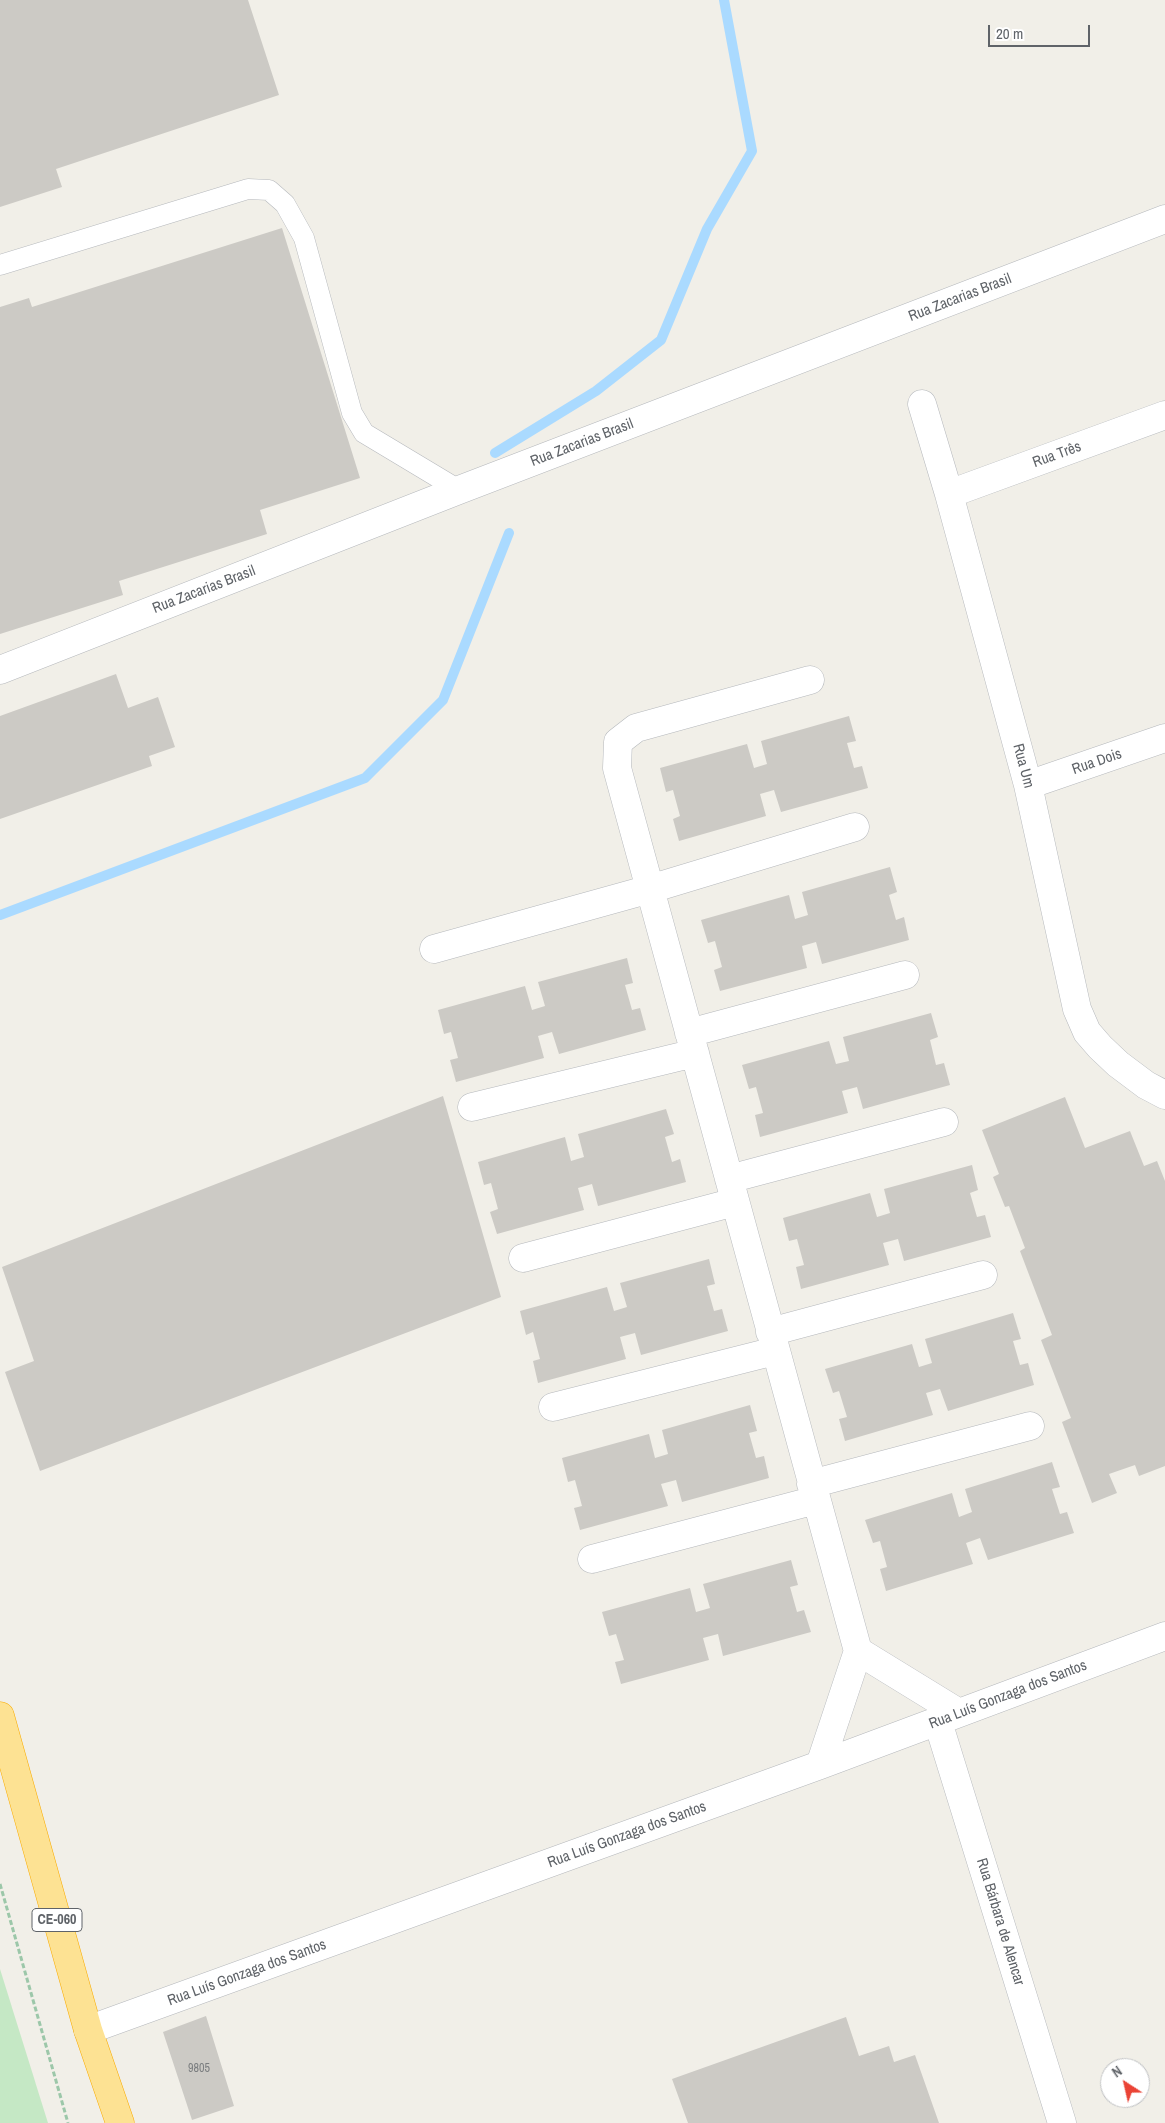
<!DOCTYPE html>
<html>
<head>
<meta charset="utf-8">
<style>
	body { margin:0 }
	#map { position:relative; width:1165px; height:2123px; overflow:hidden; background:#f1efe8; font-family:"Archivo Narrow",sans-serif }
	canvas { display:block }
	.north { position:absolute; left:1100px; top:2058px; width:50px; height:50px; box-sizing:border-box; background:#fff; border:1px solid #bfc1c3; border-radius:50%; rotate:325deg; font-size:14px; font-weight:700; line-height:20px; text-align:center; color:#5f6368 }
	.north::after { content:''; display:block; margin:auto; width:18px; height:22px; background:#ea4335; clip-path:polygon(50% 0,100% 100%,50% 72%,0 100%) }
	.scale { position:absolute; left:988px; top:25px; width:102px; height:22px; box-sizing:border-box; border:2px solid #5f6368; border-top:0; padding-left:6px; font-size:15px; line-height:18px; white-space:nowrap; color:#5f6368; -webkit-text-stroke:4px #fff; paint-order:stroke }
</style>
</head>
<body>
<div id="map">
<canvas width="1165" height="2123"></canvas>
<div class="north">N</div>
<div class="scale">20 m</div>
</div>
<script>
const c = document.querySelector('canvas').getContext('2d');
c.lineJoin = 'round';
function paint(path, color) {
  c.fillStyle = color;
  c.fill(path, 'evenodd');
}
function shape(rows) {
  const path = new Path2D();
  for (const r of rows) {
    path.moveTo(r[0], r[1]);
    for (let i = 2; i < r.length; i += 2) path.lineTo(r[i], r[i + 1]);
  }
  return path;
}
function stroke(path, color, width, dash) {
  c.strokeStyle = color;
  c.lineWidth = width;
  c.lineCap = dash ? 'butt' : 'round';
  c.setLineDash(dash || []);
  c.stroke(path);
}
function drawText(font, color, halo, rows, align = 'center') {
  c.font = font + ' "Archivo Narrow",sans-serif';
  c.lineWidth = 5;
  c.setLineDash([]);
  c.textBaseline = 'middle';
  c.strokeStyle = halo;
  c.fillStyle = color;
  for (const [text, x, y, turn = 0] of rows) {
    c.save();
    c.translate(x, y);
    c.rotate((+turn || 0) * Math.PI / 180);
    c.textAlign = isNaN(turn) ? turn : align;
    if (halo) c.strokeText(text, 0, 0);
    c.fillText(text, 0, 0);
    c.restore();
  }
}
paint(shape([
	[0,1969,48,2123,0,2123]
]), '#c5e8c5');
stroke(shape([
	[495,453,596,391,661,340,707,229,752,151,724,0],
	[0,915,365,778,443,700,509,533]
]), '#aadaff', 10);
paint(shape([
	[0,0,248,0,279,95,56,169,62,187,0,207],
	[282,228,360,478,260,510,267,534,119,581,123,595,0,634,0,307,29,298,32,307],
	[116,674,128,708,158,697,175,747,149,756,152,766,0,819,0,716],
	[849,716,856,741,847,743,854,768,862,766,868,788,781,812,774,790,760,794,766,816,679,841,673,819,680,816,673,790,666,792,660,768,747,744,754,768,767,764,761,741],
	[890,867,897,892,889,895,896,920,904,917,909,940,822,964,816,942,802,946,807,968,720,991,714,970,722,967,715,941,708,943,701,920,789,895,795,919,808,915,802,892],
	[627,958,633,983,625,985,632,1010,640,1008,646,1030,559,1054,552,1032,538,1036,544,1058,456,1082,450,1060,458,1058,451,1032,444,1034,438,1010,525,986,532,1010,545,1006,538,982],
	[931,1013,938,1037,930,1040,936,1065,944,1063,950,1085,863,1109,857,1087,842,1091,848,1113,760,1137,755,1115,763,1113,756,1087,749,1089,742,1065,829,1041,836,1064,849,1061,843,1037],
	[443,1096,501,1297,40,1471,5,1372,34,1361,2,1267],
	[1065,1097,1085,1148,1130,1131,1144,1166,1157,1161,1165,1181,1165,1466,1139,1476,1135,1465,1109,1474,1117,1493,1092,1503,1062,1422,1071,1418,1041,1340,1052,1335,1020,1251,1025,1248,1009,1206,1005,1207,993,1177,999,1174,982,1130],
	[666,1109,674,1134,665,1137,672,1162,680,1159,686,1182,598,1206,592,1184,578,1188,584,1210,497,1234,490,1212,498,1209,491,1183,484,1185,478,1162,565,1137,571,1161,584,1157,578,1134],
	[972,1165,978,1190,970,1193,977,1217,985,1215,991,1237,904,1261,898,1239,883,1243,889,1265,801,1289,796,1267,804,1265,797,1239,789,1241,783,1218,870,1193,877,1217,890,1213,884,1189],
	[709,1259,715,1284,707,1286,714,1311,722,1309,728,1331,641,1355,635,1333,620,1337,626,1359,538,1383,533,1361,540,1359,533,1332,526,1335,520,1311,607,1287,614,1311,627,1307,620,1283],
	[1013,1313,1021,1339,1013,1341,1020,1365,1028,1363,1034,1385,948,1411,940,1389,926,1393,933,1415,845,1441,839,1419,847,1417,839,1391,833,1393,825,1369,912,1344,919,1367,932,1363,925,1339],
	[750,1405,757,1431,749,1433,756,1458,764,1456,769,1478,682,1502,676,1480,661,1484,668,1506,580,1530,574,1508,582,1506,575,1480,568,1482,562,1458,649,1434,655,1458,668,1454,662,1430],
	[1052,1462,1060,1487,1052,1489,1060,1514,1067,1512,1074,1533,988,1560,980,1538,966,1543,973,1564,886,1591,880,1569,887,1567,880,1541,873,1543,865,1520,952,1493,959,1517,972,1512,965,1489],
	[791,1560,798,1585,790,1587,797,1612,804,1610,811,1632,723,1656,718,1634,703,1638,709,1660,621,1684,615,1662,624,1660,616,1634,609,1636,602,1612,690,1588,696,1612,710,1608,703,1584],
	[206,2016,234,2106,192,2120,163,2032],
	[846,2017,859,2056,889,2046,894,2062,915,2055,939,2123,688,2123,672,2079]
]), '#cccac5');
const lane = shape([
	[0,265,248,189,269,190,285,204,304,238,352,413,364,433,459,490]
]);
const street = shape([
	[922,404,949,494,1028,785,1077,1009,1087,1032,1100,1047,1118,1064,1146,1085,1165,1095],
	[949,494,1165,415],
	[0,670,459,490,1165,219],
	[810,680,636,728,618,742,617,768,858,1651,820,1765],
	[1028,785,1165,738],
	[434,949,650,889,855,827],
	[689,1033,905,975],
	[472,1107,695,1053],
	[729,1179,944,1122],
	[523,1258,735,1202],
	[770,1332,983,1275],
	[553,1407,775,1351],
	[811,1484,1030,1426],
	[592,1559,816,1500],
	[858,1651,959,1713],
	[938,1722,1062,2123],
	[88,2030,820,1765,1165,1636]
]);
const highway = shape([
	[0,1716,88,2030,120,2123]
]);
stroke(lane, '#b5b8bc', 21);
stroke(street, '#b5b8bc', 29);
stroke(highway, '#f9ab00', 29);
stroke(shape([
	[0,1884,68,2123]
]), '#9cc7a9', 3, [5, 2.5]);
stroke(lane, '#fff', 20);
stroke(street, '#fff', 28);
stroke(highway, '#fde293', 28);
drawText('12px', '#7a7d7f', null, [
	["9805",199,2069]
]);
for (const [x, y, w] of [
	[57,1920,50]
]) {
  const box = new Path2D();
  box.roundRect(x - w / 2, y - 11.5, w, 23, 4);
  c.fillStyle = '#fff';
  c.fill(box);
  stroke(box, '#5f6368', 1);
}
drawText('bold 14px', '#5f6368', null, [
	["CE-060",57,1920]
]);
drawText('15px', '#5f6368', '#fff', [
	["Rua Zacarias Brasil",960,298,-21],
	["Rua Zacarias Brasil",582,443,-21],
	["Rua Três",1057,455,-20],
	["Rua Zacarias Brasil",204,590,-21],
	["Rua Dois",1097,762,-19],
	["Rua Um",1023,766,75],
	["Rua Luís Gonzaga dos Santos",1008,1695,-21],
	["Rua Luís Gonzaga dos Santos",627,1835,-20],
	["Rua Bárbara de Alencar",1000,1922,73],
	["Rua Luís Gonzaga dos Santos",247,1973,-20]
]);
</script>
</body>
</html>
